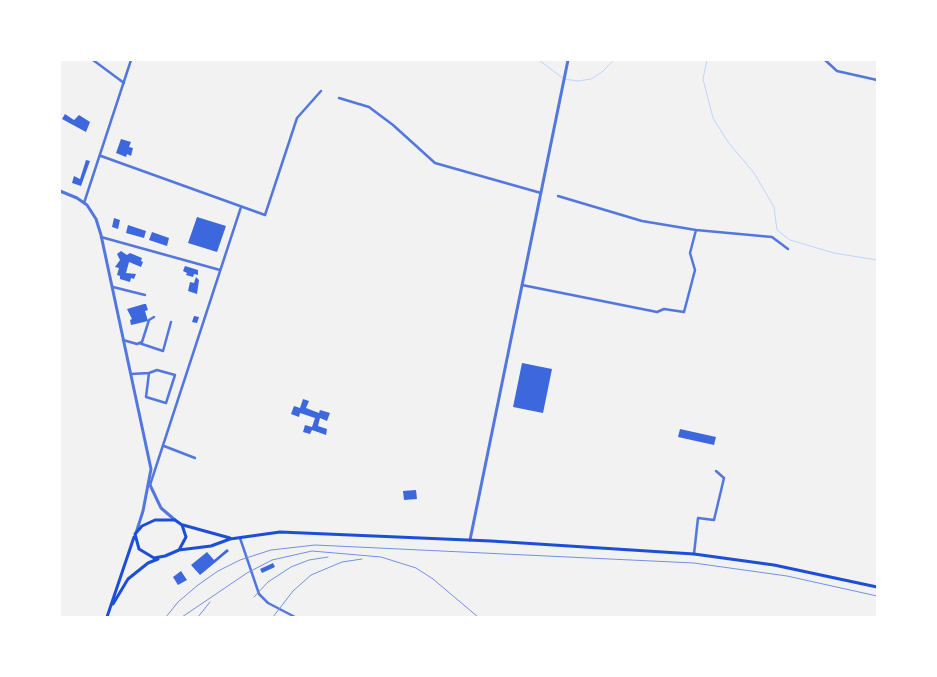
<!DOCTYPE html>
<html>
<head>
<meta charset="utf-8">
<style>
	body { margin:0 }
	#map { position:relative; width:937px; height:677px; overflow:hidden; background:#f2f2f2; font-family:"Exo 2",sans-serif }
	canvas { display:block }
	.frame { position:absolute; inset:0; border:61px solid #fff; pointer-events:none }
</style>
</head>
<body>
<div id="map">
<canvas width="937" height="677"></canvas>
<div class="frame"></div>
</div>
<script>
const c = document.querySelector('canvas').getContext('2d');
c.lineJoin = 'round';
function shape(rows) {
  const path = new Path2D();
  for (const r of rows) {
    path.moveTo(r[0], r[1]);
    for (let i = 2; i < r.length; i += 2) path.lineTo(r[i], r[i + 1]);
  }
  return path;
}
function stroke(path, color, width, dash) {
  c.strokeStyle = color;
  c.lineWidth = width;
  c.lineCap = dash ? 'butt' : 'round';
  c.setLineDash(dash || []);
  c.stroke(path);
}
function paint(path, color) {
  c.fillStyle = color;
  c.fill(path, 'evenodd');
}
stroke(shape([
	[539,60,564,79,578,81,591,79,602,72,614,60],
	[707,60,703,79,713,118,728,142,754,173,774,207,777,230,790,240,834,253,877,260]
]), '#bfd3fe', 1);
paint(shape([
	[65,114,74,120,79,115,90,122,86,132,62,119],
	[121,139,131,142,129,147,133,148,131,156,127,154,126,157,116,153],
	[86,160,90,161,81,186,72,183,74,176,80,179],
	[197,217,226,226,217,252,188,243],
	[114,218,120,220,118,229,112,227],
	[128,225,146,231,144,238,126,233],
	[152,232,169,238,167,246,149,240],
	[121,251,127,255,130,253,142,258,141,261,143,262,141,267,129,262,126,273,136,274,134,279,131,278,130,282,120,279,120,276,117,275,119,268,115,267,120,260,117,254],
	[185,266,198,270,198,275,194,274,193,277,186,275,187,273,183,271],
	[196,277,199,280,197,294,188,291,190,282,194,283],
	[144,304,146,304,148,310,145,311,148,321,131,325,130,320,132,319,127,309],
	[194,316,199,317,197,323,192,322],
	[522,363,552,369,543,413,513,407],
	[303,399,309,401,306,408,319,413,320,410,330,413,327,421,320,418,318,426,327,429,326,435,312,430,310,434,303,432,305,425,312,427,315,418,300,413,299,417,291,414,294,406,300,408],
	[680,429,716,437,714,445,678,437],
	[416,490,417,499,404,500,403,491],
	[227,549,229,551,200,575,191,565,207,552,214,560],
	[273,563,275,567,262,573,260,569],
	[181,571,187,580,178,585,173,577]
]), '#3d67dc');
stroke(shape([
	[93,60,124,83],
	[825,60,837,71,877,80],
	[339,98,369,107,393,125,435,163,541,193],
	[101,156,265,215,297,118,321,91],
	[558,196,642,221,696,230,772,237,788,249],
	[84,203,131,60],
	[101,237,220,270],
	[522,285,657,312,664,309,684,312,695,270,690,253,696,230],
	[113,287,145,295],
	[123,340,137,344,142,342,149,320,154,317],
	[139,343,163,351,171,322],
	[131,374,149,373,146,397,166,403,175,375,157,370,149,373],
	[164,446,195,458],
	[150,485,241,207],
	[240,538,259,594,268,603,295,617],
	[694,554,698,518,714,520,724,478,716,471]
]), '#5277de', 2.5);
stroke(shape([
	[60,191,77,198,87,205,96,219,101,235,151,469,143,511,136,533],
	[150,485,161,508,175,520],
	[470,540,568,60]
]), '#5277de', 3);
stroke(shape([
	[155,520,175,520,182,525,186,537,179,550,165,556,154,558,139,549,135,534,142,526,155,520],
	[183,525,230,538],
	[179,550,211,546,230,539,280,532,491,541,694,554,774,565,877,587],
	[113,604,128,579,148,563,158,559],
	[107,617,134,537]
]), '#1d4ed8', 3);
stroke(shape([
	[254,597,268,582,291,567,309,560,328,557],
	[166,617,178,602,198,585,218,571,240,560,271,550,315,545,694,563,787,576,877,596],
	[182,617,247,573,272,560,312,551,381,557,416,568,433,579,478,617],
	[198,617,210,602],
	[273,617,293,591,311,575,342,562,362,559]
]), '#7290e2', 1);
</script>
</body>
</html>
